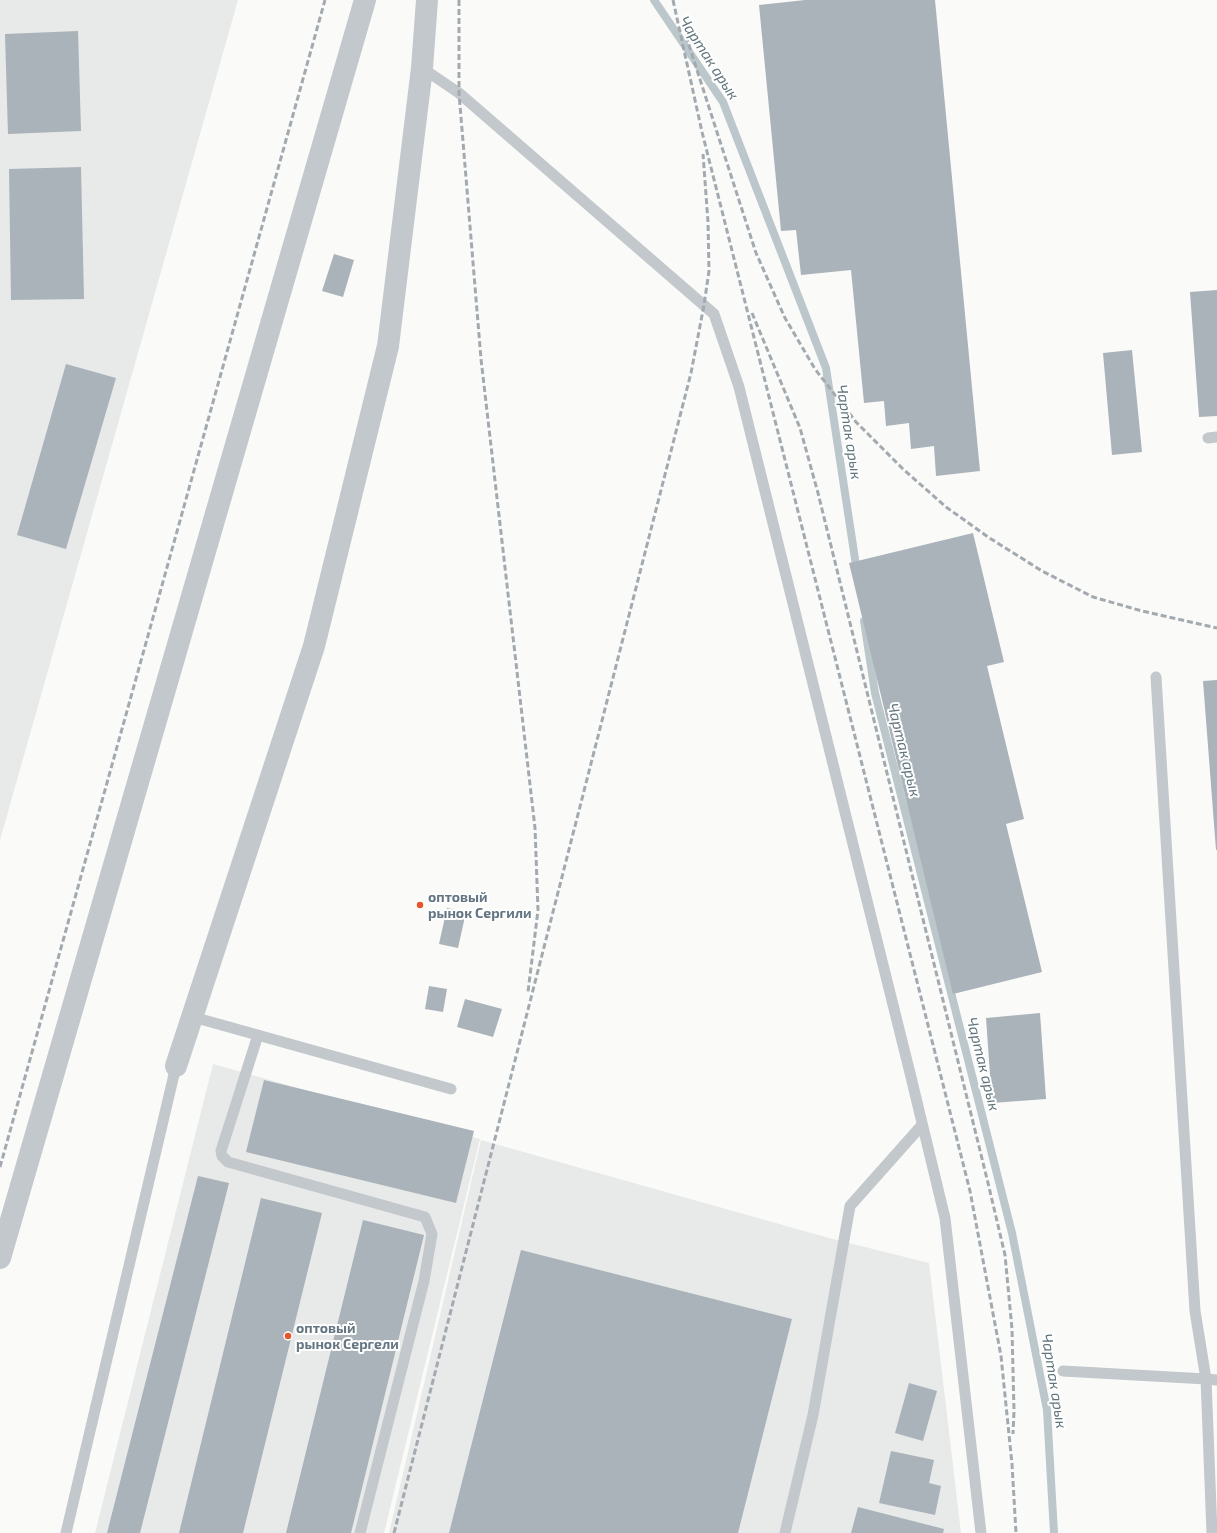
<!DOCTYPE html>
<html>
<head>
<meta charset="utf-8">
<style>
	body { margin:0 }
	canvas { display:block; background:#fafaf8 }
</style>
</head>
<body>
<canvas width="1217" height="1533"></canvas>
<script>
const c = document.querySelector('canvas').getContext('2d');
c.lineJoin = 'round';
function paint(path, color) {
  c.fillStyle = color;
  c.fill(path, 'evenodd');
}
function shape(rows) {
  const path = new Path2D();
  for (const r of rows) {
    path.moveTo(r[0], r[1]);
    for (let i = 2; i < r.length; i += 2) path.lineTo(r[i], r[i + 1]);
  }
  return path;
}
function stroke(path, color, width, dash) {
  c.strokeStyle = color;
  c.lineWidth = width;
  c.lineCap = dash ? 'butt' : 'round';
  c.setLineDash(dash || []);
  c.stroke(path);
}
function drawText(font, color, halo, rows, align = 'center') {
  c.font = font + ' "Exo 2",sans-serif';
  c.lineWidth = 4;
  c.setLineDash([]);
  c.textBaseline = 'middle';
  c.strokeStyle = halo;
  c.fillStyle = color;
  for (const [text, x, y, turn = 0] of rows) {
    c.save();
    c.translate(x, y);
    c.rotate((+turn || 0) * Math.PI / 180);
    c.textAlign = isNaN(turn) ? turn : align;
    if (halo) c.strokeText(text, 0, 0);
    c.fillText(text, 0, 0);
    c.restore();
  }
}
paint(shape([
	[0,0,238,0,0,840],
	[213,1064,480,1139,384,1533,95,1533],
	[481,1140,829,1238,929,1263,961,1533,389,1533]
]), '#e8e9e9');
stroke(shape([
	[654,0,723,102,826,368,857,572],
	[864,621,875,693,1012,1233,1047,1410,1054,1533]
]), '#bbc7cb', 8);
paint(shape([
	[805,0,935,0,980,471,936,476,934,446,911,449,909,423,886,426,884,401,864,403,851,270,801,275,796,230,781,231,759,5],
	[78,31,81,131,8,134,5,34],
	[81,167,84,299,11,300,9,169],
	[334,254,354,260,343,297,322,291],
	[1217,290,1217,416,1199,417,1190,292],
	[1132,350,1142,452,1112,455,1103,353],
	[66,364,116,378,66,549,17,535],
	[973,533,1004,662,987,666,1024,819,1006,824,1042,972,953,994,849,563],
	[1217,680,1217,850,1216,850,1203,681],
	[447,908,466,912,458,948,439,944],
	[429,986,447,989,443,1012,425,1009],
	[465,999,502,1009,493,1037,457,1027],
	[1040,1013,1046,1099,992,1103,986,1018],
	[264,1080,474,1131,456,1203,246,1152],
	[198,1176,229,1183,140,1533,107,1533],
	[261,1198,322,1213,243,1533,179,1533],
	[363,1220,424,1235,351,1533,286,1533],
	[521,1250,792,1319,738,1533,449,1533],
	[909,1383,937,1391,923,1441,895,1433],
	[891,1451,934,1460,929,1483,941,1486,935,1515,879,1503],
	[858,1507,944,1529,943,1533,851,1533]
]), '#aab3b9');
stroke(shape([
	[422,68,459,93,714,314,739,387,910,1073,945,1218,981,1533],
	[1208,438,1217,437],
	[193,1017,451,1089],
	[258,1035,221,1151,222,1156,228,1162,425,1217,432,1234,424,1281,360,1533],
	[1063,1371,1206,1379,1195,1311,1156,677],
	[66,1533,176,1066],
	[785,1533,813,1415,850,1206,922,1125],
	[1212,1533,1206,1379,1217,1380]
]), '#c3c8cc', 11);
stroke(shape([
	[176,1066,314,646,388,346,422,68,427,0],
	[0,1258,365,0]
]), '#c3c8cc', 22);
stroke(shape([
	[459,0,459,93,481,359,535,828,538,910,528,992],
	[673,0,702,132,970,1191,1001,1356,1012,1464,1016,1533],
	[686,36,756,253,785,318,815,369,856,422,903,469,946,507,988,537,1042,571,1093,597,1142,611,1217,628],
	[752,313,800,428,818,493,988,1183,1005,1255,1012,1329,1014,1411,1013,1434],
	[0,1167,325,0],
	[394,1533,691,373,704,305,709,271,708,222,703,154]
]), '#a2aab0', 3, [6, 3]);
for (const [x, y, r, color] of [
	[420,905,4,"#e4572e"],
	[288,1336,4,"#e4572e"]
]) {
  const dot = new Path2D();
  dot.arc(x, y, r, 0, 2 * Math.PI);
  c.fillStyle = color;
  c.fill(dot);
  stroke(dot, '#fff', 1.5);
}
drawText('bold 14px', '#657683', '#fff', [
	["оптовый",428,897],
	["рынок Сергили",428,913],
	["оптовый",296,1328],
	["рынок Сергели",296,1344]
], 'left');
drawText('italic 15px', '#60757c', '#fff', [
	["Чартак арык",709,58,57],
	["Чартак арык",849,432,81],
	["Чартак арык",904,750,76],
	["Чартак арык",983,1064,76],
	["Чартак арык",1054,1381,81]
]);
</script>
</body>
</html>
